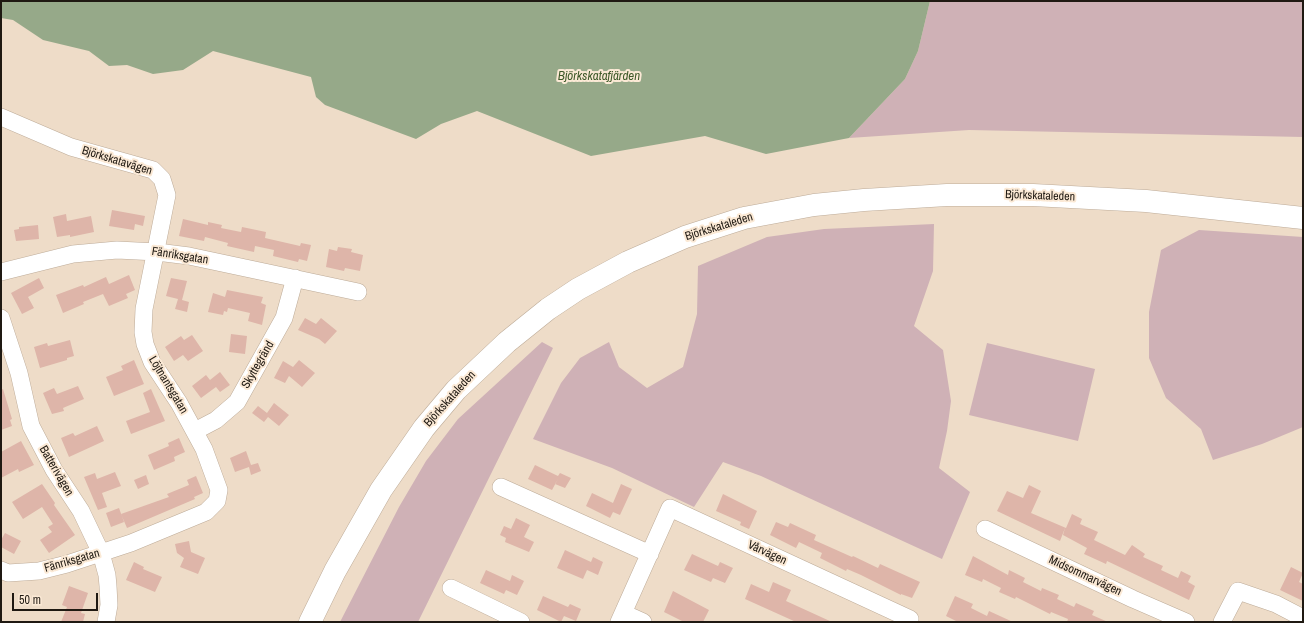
<!DOCTYPE html>
<html>
<head>
<meta charset="utf-8">
<style>
	body { margin:0 }
	#map { position:relative; width:1304px; height:623px; overflow:hidden; background:#eedcc8; font-family:"Archivo Narrow",sans-serif }
	canvas { display:block }
	.frame { position:absolute; inset:0; border:2px solid #1f1912; pointer-events:none }
	.scale { position:absolute; left:12px; top:593px; width:86px; height:18px; box-sizing:border-box; border:2px solid #1f1912; border-top:0; padding-left:5px; font-size:12px; line-height:14px; white-space:nowrap; color:#1f1912; -webkit-text-stroke:3px #fbe9d5; paint-order:stroke }
</style>
</head>
<body>
<div id="map">
<canvas width="1304" height="623"></canvas>
<div class="frame"></div>
<div class="scale">50 m</div>
</div>
<script>
const c = document.querySelector('canvas').getContext('2d');
c.lineJoin = 'round';
function paint(path, color) {
  c.fillStyle = color;
  c.fill(path, 'evenodd');
}
function shape(rows) {
  const path = new Path2D();
  for (const r of rows) {
    path.moveTo(r[0], r[1]);
    for (let i = 2; i < r.length; i += 2) path.lineTo(r[i], r[i + 1]);
  }
  return path;
}
function stroke(path, color, width, dash) {
  c.strokeStyle = color;
  c.lineWidth = width;
  c.lineCap = dash ? 'butt' : 'round';
  c.setLineDash(dash || []);
  c.stroke(path);
}
function drawText(font, color, halo, rows, align = 'center') {
  c.font = font + ' "Archivo Narrow",sans-serif';
  c.lineWidth = 4;
  c.setLineDash([]);
  c.textBaseline = 'middle';
  c.strokeStyle = halo;
  c.fillStyle = color;
  for (const [text, x, y, turn = 0] of rows) {
    c.save();
    c.translate(x, y);
    c.rotate((+turn || 0) * Math.PI / 180);
    c.textAlign = isNaN(turn) ? turn : align;
    if (halo) c.strokeText(text, 0, 0);
    c.fillText(text, 0, 0);
    c.restore();
  }
}
paint(shape([
	[930,1,1303,1,1303,137,969,130,849,138,905,79,918,51],
	[934,224,933,271,914,326,943,350,951,401,947,431,939,468,970,492,942,559,761,476,723,462,694,507,612,468,533,439,561,383,580,358,609,342,619,367,647,388,683,367,697,314,698,266,767,237,824,229],
	[1199,230,1303,237,1303,427,1262,444,1213,460,1201,429,1166,398,1149,358,1149,312,1161,250],
	[542,342,553,348,418,622,340,622,399,507,426,461,458,419],
	[987,343,1095,369,1078,441,969,415]
]), '#cfb1b6');
paint(shape([
	[1,1,930,1,918,51,905,79,849,138,766,154,705,136,591,156,477,111,441,124,416,139,325,105,316,97,311,77,213,51,183,70,153,74,127,65,109,66,89,51,43,40,13,20,1,18]
]), '#96a989');
paint(shape([
	[112,210,145,216,143,226,135,224,134,230,109,226],
	[66,214,67,221,91,216,94,232,70,237,70,235,57,237,53,217],
	[183,219,208,225,208,222,222,225,221,228,241,232,242,227,266,232,265,238,300,246,301,243,311,245,307,261,299,259,298,262,273,256,274,250,255,246,254,252,227,246,228,243,205,237,204,241,179,236],
	[38,225,39,239,16,241,14,230,19,229,19,227],
	[338,247,352,249,351,252,363,255,360,271,345,268,344,271,326,267,329,249,337,251],
	[129,275,135,290,126,294,128,298,109,306,103,294,83,302,84,304,63,313,56,295,83,285,84,287,106,277,109,284],
	[39,278,44,288,28,297,34,308,22,314,11,293],
	[171,278,187,281,182,300,189,302,187,312,175,309,178,299,166,296],
	[227,290,263,297,261,303,266,305,262,325,248,321,250,313,228,308,227,312,224,311,223,315,208,312,213,293,225,297],
	[305,318,316,324,321,318,337,331,325,344,319,339,298,330],
	[231,334,247,336,245,354,229,352],
	[192,335,203,351,188,361,183,355,174,361,165,347,181,336,184,340],
	[70,340,74,356,67,358,67,360,40,368,34,347,47,343,48,346],
	[134,360,144,384,114,396,106,377,123,370,121,366],
	[299,360,315,373,302,387,289,376,285,383,274,378,283,361,293,367],
	[220,372,230,385,220,392,216,387,201,398,192,386,206,375,210,380],
	[78,386,84,399,63,408,64,411,52,414,43,393,54,388,57,394],
	[3,389,12,419,10,420,12,426,1,430,1,390],
	[151,389,165,421,131,434,126,421,150,412,143,393],
	[274,403,289,415,279,426,268,417,264,422,252,413,258,406,267,413],
	[97,426,104,441,69,457,61,438,73,433,75,436],
	[179,438,185,452,174,457,175,461,154,470,148,455,169,446,168,443],
	[21,441,34,465,19,472,18,469,1,478,1,452],
	[246,451,251,465,258,463,261,471,251,475,249,467,235,472,230,458],
	[535,465,558,476,560,473,571,478,565,488,555,484,558,479,552,490,528,479],
	[115,472,121,486,102,493,107,507,98,510,84,477,95,473,97,479],
	[146,475,149,484,138,489,134,480],
	[196,476,203,493,194,497,195,499,127,528,121,514,169,497,167,494,189,485,187,480],
	[42,484,55,503,54,505,75,535,49,553,40,540,52,532,48,527,53,524,42,507,23,519,12,502],
	[621,484,632,489,620,515,613,512,610,518,586,506,592,493,613,503],
	[1029,485,1041,491,1031,513,1066,528,1072,514,1082,519,1080,524,1098,532,1094,540,1125,555,1132,545,1145,554,1143,557,1163,566,1161,570,1178,578,1181,571,1191,576,1188,582,1195,586,1189,600,1107,561,1106,564,1084,554,1087,548,1063,535,1065,528,1060,541,997,511,1007,491,1023,498],
	[723,494,757,511,749,529,740,525,741,522,716,511],
	[119,508,124,522,111,527,106,513],
	[516,518,530,525,524,537,534,542,529,552,505,542,506,538,500,535,504,526,511,529],
	[776,522,788,527,790,523,816,535,814,540,852,557,853,556,878,568,880,564,920,582,912,598,901,594,901,595,861,575,847,569,846,571,820,558,822,553,799,542,796,548,770,535],
	[5,533,21,541,14,554,1,547,1,540],
	[189,541,191,552,205,558,198,574,180,567,184,558,177,553,175,544],
	[565,550,591,562,593,557,603,562,598,575,587,570,583,579,557,568],
	[692,554,718,566,720,562,733,568,725,583,713,578,711,582,684,570],
	[973,556,1008,575,1009,570,1025,578,1023,582,1041,591,1042,588,1059,595,1057,599,1074,607,1076,603,1094,611,1092,615,1108,622,1067,622,1068,619,1051,612,1050,614,1016,597,1015,599,999,592,1001,588,983,579,982,582,965,575],
	[134,562,144,567,143,569,162,577,155,592,126,580],
	[1291,567,1303,573,1299,582,1303,584,1303,601,1280,590],
	[486,570,510,581,512,575,524,581,517,595,506,590,504,594,480,583],
	[773,582,791,590,786,601,832,622,796,622,745,599,751,584,769,592],
	[69,586,88,593,81,613,85,614,83,622,61,622,67,607,62,605],
	[673,591,709,610,703,622,684,622,664,612],
	[543,596,568,607,570,604,581,609,576,621,564,616,561,622,537,610],
	[955,596,973,604,971,608,987,616,989,611,1013,622,958,622,946,616]
]), '#deb5a9');
const minor = shape([
	[1,117,71,147,153,170,162,179,167,195,144,309,143,332,145,344,152,362,179,403,204,449,219,490,217,501,206,512,131,543,67,564,39,571,8,573,1,570],
	[1,272,73,254,117,250,157,252,189,256,358,292],
	[1,318,19,373,31,426,54,470,81,511,101,553,107,575,108,586,109,605,106,622],
	[195,431,216,420,237,402,284,318,295,278],
	[501,487,650,554],
	[985,529,1133,599,1186,622],
	[451,588,521,622],
	[623,613,643,622],
	[619,622,670,508,910,619],
	[1222,622,1238,591,1276,604,1303,618]
]);
const major = shape([
	[310,622,335,571,381,490,424,428,456,390,507,342,548,309,578,289,628,262,685,237,744,218,814,205,864,200,947,195,1033,195,1146,201,1303,218]
]);
stroke(minor, '#bdab98', 18);
stroke(major, '#bdab98', 23);
stroke(minor, '#fff', 17);
stroke(major, '#fff', 22);
drawText('12px', '#1f1912', '#fbe9d5', [
	["Björkskatavägen",117,161,17],
	["Björkskataleden",1040,196,2],
	["Björkskataleden",719,227,-17],
	["Fänriksgatan",180,256,9],
	["Skyttegränd",258,365,-60],
	["Löjtnantsgatan",168,385,59],
	["Björkskataleden",450,399,-48],
	["Batterivägen",56,471,60],
	["Vårvägen",767,553,25],
	["Fänriksgatan",72,561,-16],
	["Midsommarvägen",1085,576,25]
]);
drawText('italic 13px', '#3e5929', '#fbe9d5', [
	["Björkskatafjärden",599,77]
]);
</script>
</body>
</html>
